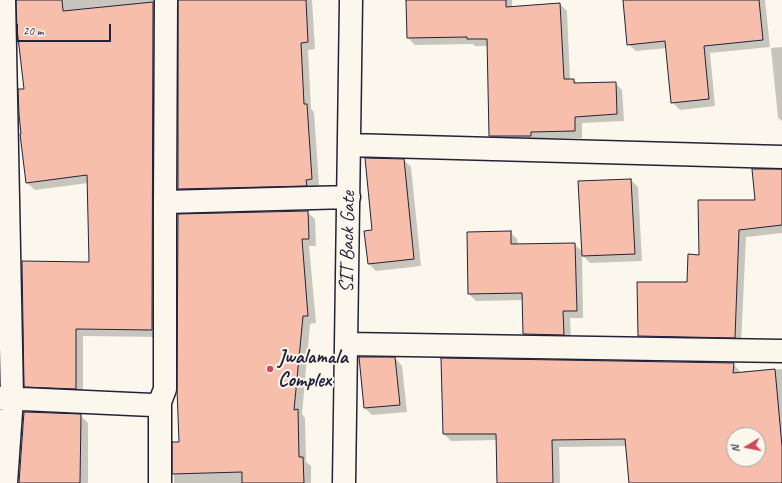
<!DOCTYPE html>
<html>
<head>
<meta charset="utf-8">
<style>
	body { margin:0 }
	#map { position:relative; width:782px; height:483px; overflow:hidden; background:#fbf7ec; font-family:Caveat,sans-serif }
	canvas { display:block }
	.north { position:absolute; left:726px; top:427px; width:40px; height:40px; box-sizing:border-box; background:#fbf7ec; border:1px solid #a4a2a5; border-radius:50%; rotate:260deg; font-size:11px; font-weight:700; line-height:16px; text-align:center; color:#22223b }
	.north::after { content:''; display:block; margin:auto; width:14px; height:18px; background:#d1495b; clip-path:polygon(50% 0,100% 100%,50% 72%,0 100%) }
	.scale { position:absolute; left:16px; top:24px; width:95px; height:18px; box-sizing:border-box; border:2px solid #22223b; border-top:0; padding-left:5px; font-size:12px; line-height:14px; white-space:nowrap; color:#22223b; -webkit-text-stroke:3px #fbf7ec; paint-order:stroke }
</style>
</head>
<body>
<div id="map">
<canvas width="782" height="483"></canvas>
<div class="north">N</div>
<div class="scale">20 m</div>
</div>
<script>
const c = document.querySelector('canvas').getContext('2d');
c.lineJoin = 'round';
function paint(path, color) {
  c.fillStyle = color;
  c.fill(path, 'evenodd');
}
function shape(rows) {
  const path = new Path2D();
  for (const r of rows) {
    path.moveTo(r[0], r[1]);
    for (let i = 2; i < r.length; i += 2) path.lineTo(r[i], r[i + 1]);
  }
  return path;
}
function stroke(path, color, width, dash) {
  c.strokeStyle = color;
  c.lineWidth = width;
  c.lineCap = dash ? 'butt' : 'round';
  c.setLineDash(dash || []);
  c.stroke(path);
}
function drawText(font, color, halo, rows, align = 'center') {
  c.font = font + ' Caveat,sans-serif';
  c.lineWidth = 4;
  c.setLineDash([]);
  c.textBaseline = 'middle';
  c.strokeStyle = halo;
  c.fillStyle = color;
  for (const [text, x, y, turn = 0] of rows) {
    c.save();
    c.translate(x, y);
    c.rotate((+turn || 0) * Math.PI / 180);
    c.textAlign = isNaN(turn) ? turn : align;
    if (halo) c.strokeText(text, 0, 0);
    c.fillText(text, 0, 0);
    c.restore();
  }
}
paint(shape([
	[18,0,164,0,160,337,83,336,83,396,33,394,25,386,90,263,88,183,35,190,27,183,22,135,25,90],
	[179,0,312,0,315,49,308,50,311,109,314,112,319,186,313,187,314,193,186,196,179,189],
	[407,0,512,0,512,7,560,4,567,11,570,80,574,80,578,84,615,83,622,90,624,121,582,123,582,138,537,138,537,143,497,143,490,136,488,46,475,46,473,44,415,45,408,38],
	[635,0,765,0,770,47,710,53,715,106,680,110,672,102,667,48,636,51,628,44],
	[782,47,782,121,778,118,771,48],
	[404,160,411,167,421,266,376,271,369,264,373,231],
	[782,170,782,233,746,237,741,345,646,343,639,336,688,283,700,256,756,201],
	[631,180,638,187,642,261,590,263,582,255,583,318,570,318,571,342,531,341,524,334,523,300,476,301,469,294,510,232,517,239,518,245,574,244,583,252],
	[307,212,315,219,316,246,309,246,316,323,310,324,302,414,305,418,306,462,311,466,311,483,174,483,174,443,180,443],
	[395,358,402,366,407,412,372,415,365,408],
	[733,364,740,371,740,373,782,369,782,483,630,483,627,446,559,447,560,483,498,483,497,440,451,441,444,434],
	[734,435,758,435,758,459,734,459],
	[80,415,88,423,88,483,20,483]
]), '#0003');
const building = shape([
	[16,0,62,0,63,11,153,2,152,330,76,329,76,389,24,387,22,261,89,262,87,175,26,183,20,134,21,134,19,114,18,89,24,89,17,29,16,0],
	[178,0,306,0,308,42,301,43,304,104,307,104,312,179,306,180,307,186,178,189,178,0],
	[406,0,506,0,506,7,560,3,564,79,574,79,574,83,616,82,617,114,575,117,575,131,531,132,531,136,489,136,487,39,467,39,467,37,407,38,406,0],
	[623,0,759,0,763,40,704,46,709,99,671,103,665,41,627,45,623,0],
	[365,158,404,159,414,259,368,264,364,231,372,230,365,158],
	[752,169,782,169,782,225,739,230,735,338,638,336,637,282,687,282,688,254,699,255,698,200,755,200,752,169],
	[631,179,635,254,582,256,578,181,631,179],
	[308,211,309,239,302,239,308,316,303,316,294,410,298,409,299,457,303,457,304,483,242,483,242,472,172,474,172,442,179,442,177,389,178,214,308,211],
	[511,231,511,244,575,243,577,311,563,311,564,335,523,334,522,293,468,294,467,232,511,231],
	[359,357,395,357,400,405,364,408,359,357],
	[441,358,734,363,733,373,775,369,782,446,782,483,629,483,625,439,552,440,553,483,497,483,496,434,443,434,441,358],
	[734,435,758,435,758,459,734,459,734,435],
	[24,412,81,414,80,483,19,483,24,412]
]);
paint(building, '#f7bfab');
stroke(building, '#22223b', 1);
const minor = shape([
	[4,0,12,398,6,483],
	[349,145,782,157],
	[165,202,349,197],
	[347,344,782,351],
	[0,398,152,405,160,402,165,389,165,202,166,0],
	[160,402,160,483],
	[344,483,351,0]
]);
stroke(minor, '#22223b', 25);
stroke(minor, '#fbf7ec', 22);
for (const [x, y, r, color] of [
	[270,369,4,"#d1495b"]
]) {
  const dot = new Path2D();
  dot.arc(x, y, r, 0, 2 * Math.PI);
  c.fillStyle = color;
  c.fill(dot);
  stroke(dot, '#fbf7ec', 1.5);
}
drawText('20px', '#22223b', '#fbf7ec', [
	["SIT Back Gate",348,242,-89]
]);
drawText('bold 20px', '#22223b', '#fbf7ec', [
	["Jwalamala",278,358],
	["Complex",278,381]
], 'left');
</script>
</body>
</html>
